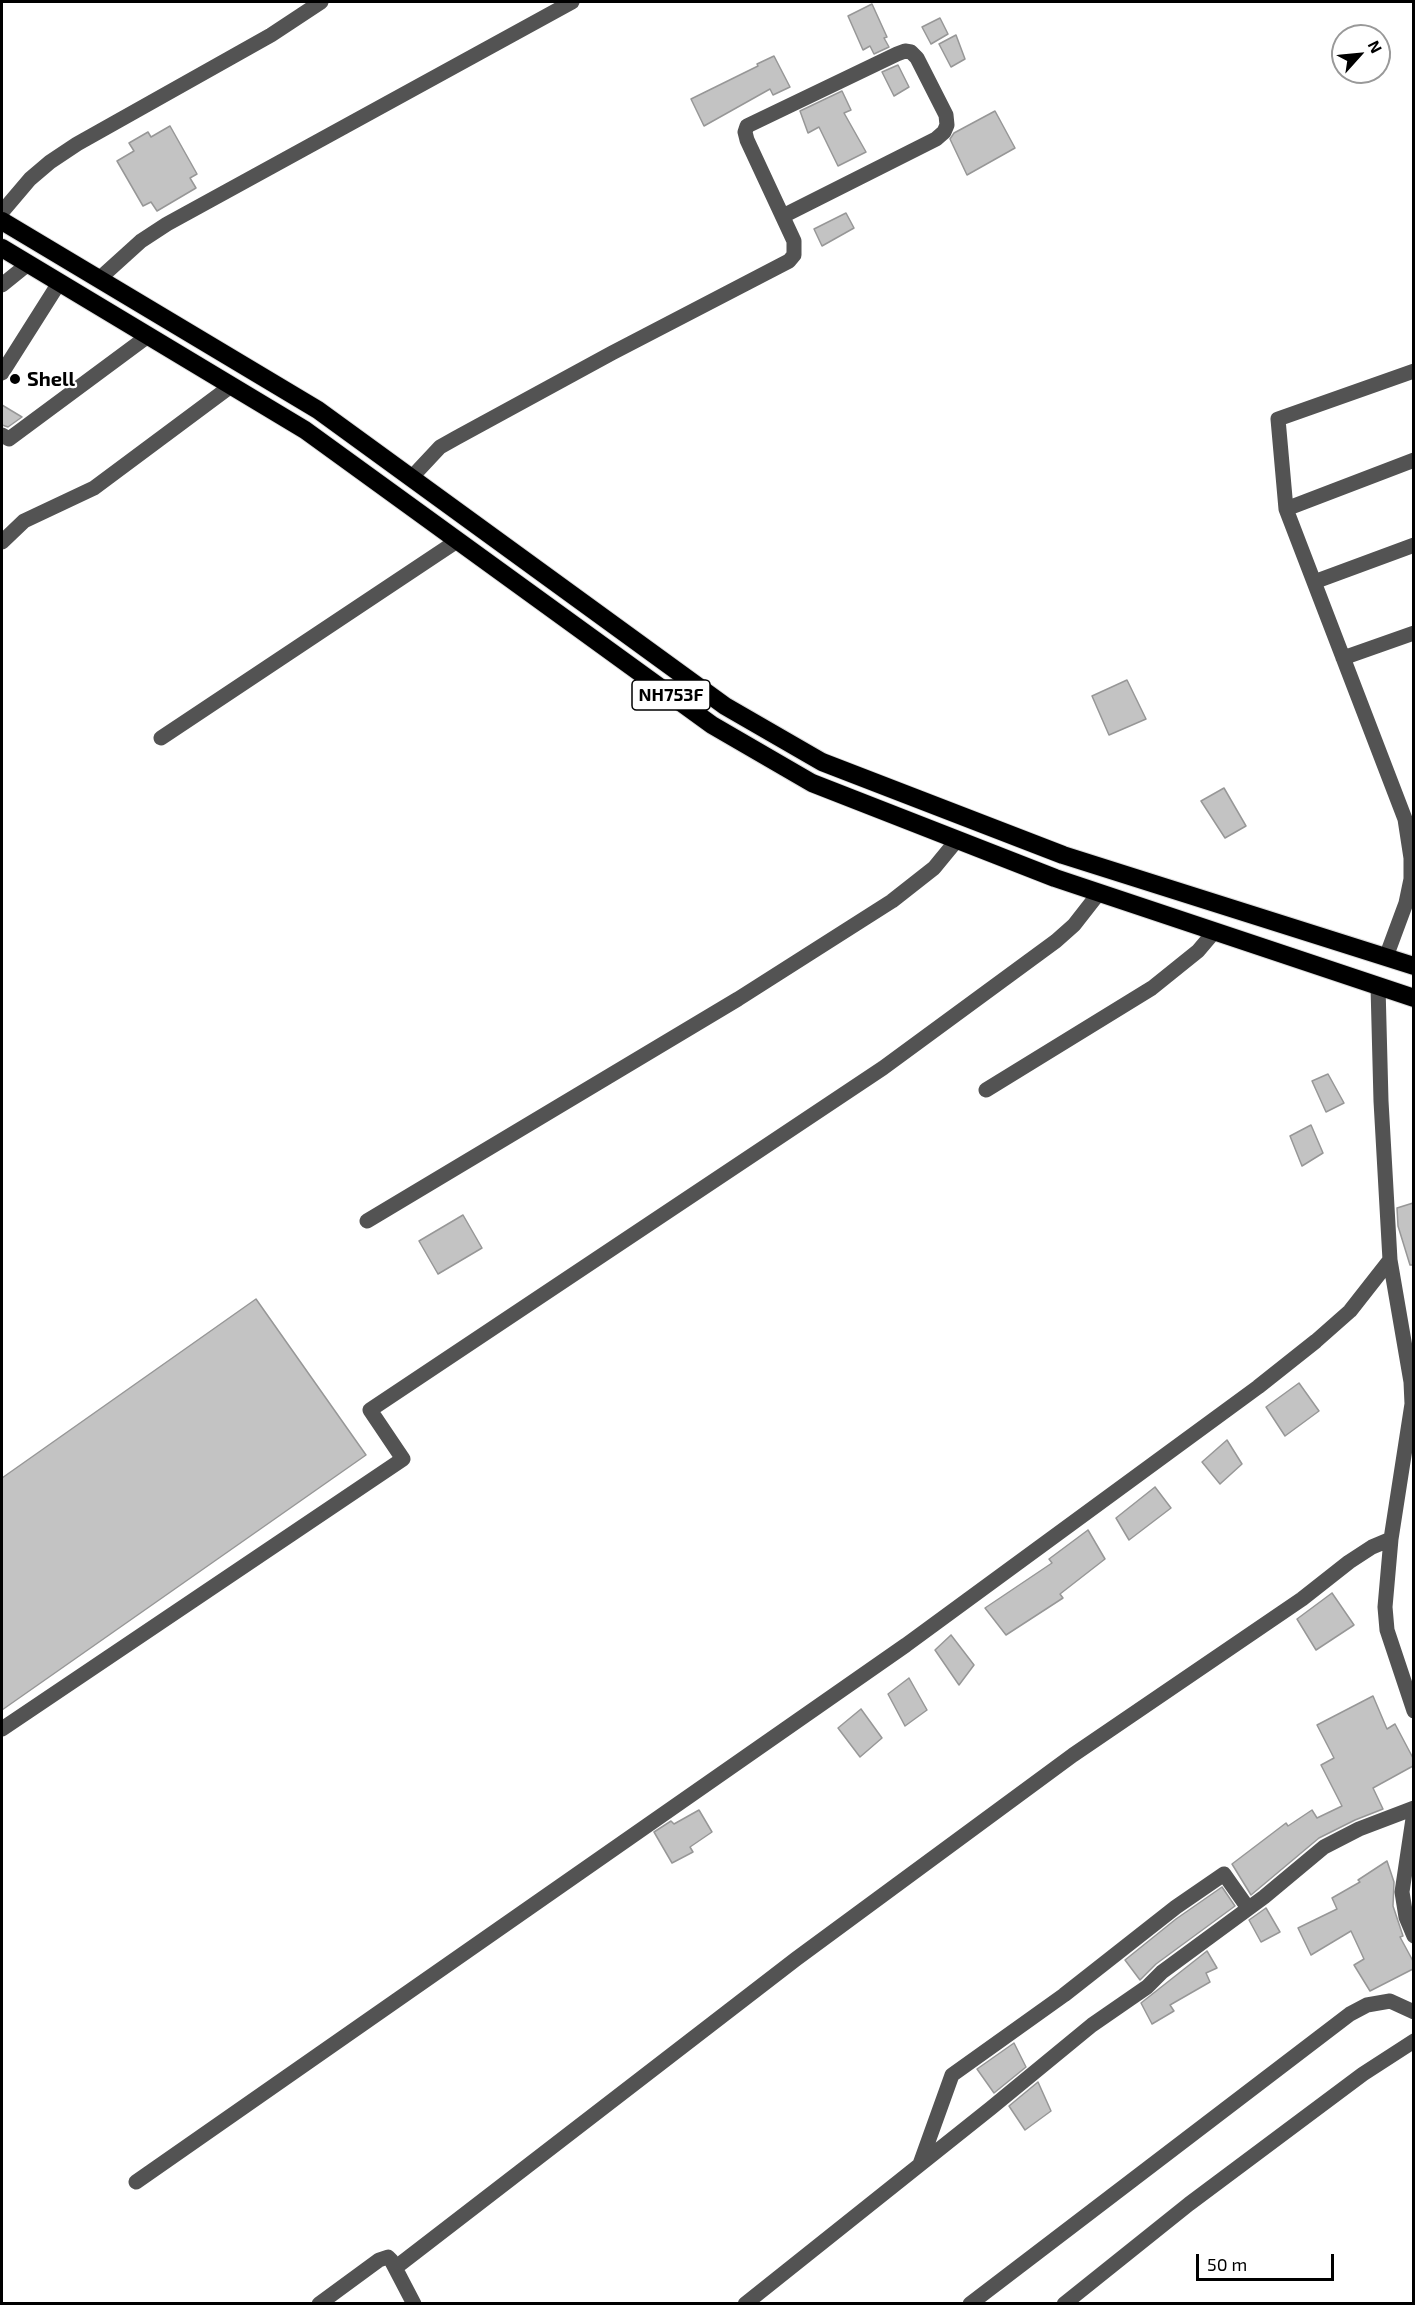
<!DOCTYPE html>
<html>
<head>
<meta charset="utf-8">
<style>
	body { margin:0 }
	#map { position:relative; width:1415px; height:2305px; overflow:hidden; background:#fff; font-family:"Exo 2",sans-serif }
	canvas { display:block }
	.frame { position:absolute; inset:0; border:3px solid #000; pointer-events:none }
	.north { position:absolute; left:1331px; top:24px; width:60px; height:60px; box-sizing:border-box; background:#fff; border:2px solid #999; border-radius:50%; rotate:63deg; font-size:16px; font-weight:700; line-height:24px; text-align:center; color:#000 }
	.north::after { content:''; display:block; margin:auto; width:21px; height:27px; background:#000; clip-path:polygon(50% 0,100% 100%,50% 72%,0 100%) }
	.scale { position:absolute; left:1196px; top:2254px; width:138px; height:27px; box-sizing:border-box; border:3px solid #000; border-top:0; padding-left:8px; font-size:18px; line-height:21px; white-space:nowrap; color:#000; -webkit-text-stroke:4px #fff; paint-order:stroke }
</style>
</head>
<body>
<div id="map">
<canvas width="1415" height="2305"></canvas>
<div class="frame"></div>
<div class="north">N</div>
<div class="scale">50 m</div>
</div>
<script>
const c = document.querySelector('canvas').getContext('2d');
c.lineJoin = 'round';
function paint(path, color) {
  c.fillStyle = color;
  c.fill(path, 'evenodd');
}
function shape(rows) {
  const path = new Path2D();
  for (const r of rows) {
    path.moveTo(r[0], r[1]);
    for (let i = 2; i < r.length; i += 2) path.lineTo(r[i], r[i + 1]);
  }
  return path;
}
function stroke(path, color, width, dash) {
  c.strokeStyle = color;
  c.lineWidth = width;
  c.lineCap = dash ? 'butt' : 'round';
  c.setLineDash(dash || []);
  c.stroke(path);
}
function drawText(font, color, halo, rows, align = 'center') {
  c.font = font + ' "Exo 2",sans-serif';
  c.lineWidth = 4.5;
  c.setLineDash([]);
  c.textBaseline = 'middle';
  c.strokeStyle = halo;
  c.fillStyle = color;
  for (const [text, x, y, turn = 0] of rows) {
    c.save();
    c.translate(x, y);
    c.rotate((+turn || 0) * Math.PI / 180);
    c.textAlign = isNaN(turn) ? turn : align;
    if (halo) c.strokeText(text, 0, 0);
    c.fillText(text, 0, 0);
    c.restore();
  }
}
const building = shape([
	[872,4,887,37,884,38,889,47,874,54,870,46,863,50,848,16,872,4],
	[940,18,948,34,931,44,922,27,940,18],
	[956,35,965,59,951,67,939,44,956,35],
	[774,56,790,87,773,95,770,89,704,126,691,99,758,66,757,64,774,56],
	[898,65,909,87,894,96,882,72,898,65],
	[842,91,851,110,844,113,866,152,838,166,819,127,808,133,800,111,842,91],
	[995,111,1015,148,967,175,950,139,954,133,995,111],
	[170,126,197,174,190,178,196,188,157,211,151,202,143,206,117,161,134,151,129,143,148,132,151,137,170,126],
	[846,213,854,228,822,246,814,229,846,213],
	[2,405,22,417,8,427,2,425,2,405],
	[1127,680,1146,719,1109,735,1092,696,1127,680],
	[1224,788,1246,826,1225,838,1201,801,1224,788],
	[1328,1074,1344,1103,1326,1112,1312,1081,1328,1074],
	[1311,1125,1323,1153,1302,1166,1290,1136,1311,1125],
	[1413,1203,1413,1265,1410,1265,1398,1226,1397,1208,1413,1203],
	[463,1215,482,1248,438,1274,419,1241,463,1215],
	[256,1299,366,1455,2,1710,2,1478,256,1299],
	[1299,1383,1319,1411,1285,1436,1266,1407,1299,1383],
	[1227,1440,1242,1464,1220,1484,1202,1462,1227,1440],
	[1155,1487,1171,1508,1129,1540,1116,1518,1155,1487],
	[1088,1530,1105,1559,1060,1594,1063,1598,1006,1635,985,1608,1052,1563,1049,1559,1088,1530],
	[1332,1593,1354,1625,1316,1650,1297,1619,1332,1593],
	[951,1635,974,1665,959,1685,935,1650,951,1635],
	[909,1678,927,1710,905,1726,888,1694,909,1678],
	[1373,1696,1387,1729,1395,1724,1413,1758,1413,1766,1373,1788,1383,1809,1355,1820,1319,1838,1251,1895,1232,1864,1286,1823,1288,1826,1312,1810,1317,1818,1342,1806,1321,1765,1334,1758,1317,1725,1373,1696],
	[861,1709,882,1738,860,1757,838,1728,861,1709],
	[699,1810,712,1832,690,1847,693,1852,672,1863,654,1832,671,1821,674,1824,699,1810],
	[1387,1861,1394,1882,1393,1906,1403,1936,1400,1937,1413,1961,1413,1969,1370,1991,1354,1965,1364,1959,1351,1931,1311,1955,1298,1928,1337,1909,1332,1898,1360,1882,1358,1880,1387,1861],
	[1222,1887,1235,1906,1156,1964,1140,1980,1125,1960,1176,1919,1222,1887],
	[1266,1908,1280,1932,1261,1942,1249,1920,1266,1908],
	[1207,1951,1217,1968,1206,1973,1210,1982,1170,2005,1174,2011,1152,2024,1141,2003,1207,1951],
	[1014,2043,1026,2067,994,2093,977,2069,1014,2043],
	[1038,2082,1051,2111,1025,2130,1009,2106,1038,2082]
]);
paint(building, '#c3c3c3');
stroke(building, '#979797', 1.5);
const highway = shape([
	[2,221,318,410,725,706,822,762,1063,855,1414,966],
	[2,248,305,430,712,725,812,783,1055,878,1414,998]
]);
stroke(highway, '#dbdbdb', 20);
stroke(shape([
	[2,212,30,179,50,162,77,144,271,35,321,2],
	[99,279,141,241,167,224,572,2],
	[2,285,28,264],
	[2,373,59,283],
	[2,435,9,439,148,336],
	[411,478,440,447,456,438,612,353,789,261,794,255,794,241,747,140,745,132,747,126,897,54,905,51,911,52,917,58,946,115,947,125,944,132,936,139,783,216],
	[1286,509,1414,460],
	[2,542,24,521,94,488,231,386],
	[1314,582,1414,545],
	[1343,658,1414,633],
	[161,738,457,541],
	[1386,957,1406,903,1411,879,1411,858,1405,819,1286,509,1278,419,1414,371],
	[1378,986,1381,1101,1390,1260,1411,1382,1412,1404,1391,1539,1385,1607,1387,1630,1414,1711],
	[986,1090,1152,988,1198,951,1215,931],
	[367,1221,738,999,892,901,934,868,957,840],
	[2,1729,403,1459,370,1410,883,1068,1056,941,1074,925,1099,893],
	[1414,1812,1402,1892,1406,1917,1414,1936],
	[920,2164,952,2075,1064,1995,1176,1907,1224,1874,1248,1908],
	[136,2182,906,1645,1258,1387,1316,1341,1350,1311,1390,1260],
	[395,2268,796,1959,1073,1755,1302,1599,1349,1562,1372,1547,1391,1539],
	[319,2304,379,2260,388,2257,391,2260,414,2304],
	[745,2304,991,2108,1092,2025,1147,1987,1162,1972,1264,1897,1324,1847,1359,1829,1414,1808],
	[970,2304,1350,2014,1367,2005,1390,2001,1414,2012],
	[1064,2304,1189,2204,1363,2074,1414,2041]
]), '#535353', 15);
stroke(highway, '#000', 18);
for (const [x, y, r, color] of [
	[15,379,6,"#000"]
]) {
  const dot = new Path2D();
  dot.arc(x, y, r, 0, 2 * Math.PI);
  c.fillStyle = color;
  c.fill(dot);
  stroke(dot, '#fff', 2);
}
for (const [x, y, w] of [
	[671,695,78]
]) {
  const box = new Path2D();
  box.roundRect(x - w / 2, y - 15, w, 30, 4.5);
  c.fillStyle = '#fff';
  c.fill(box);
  stroke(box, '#000', 1.5);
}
drawText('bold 18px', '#000', null, [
	["NH753F",671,695]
]);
drawText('bold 20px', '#000', '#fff', [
	["Shell",27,379]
], 'left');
</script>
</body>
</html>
